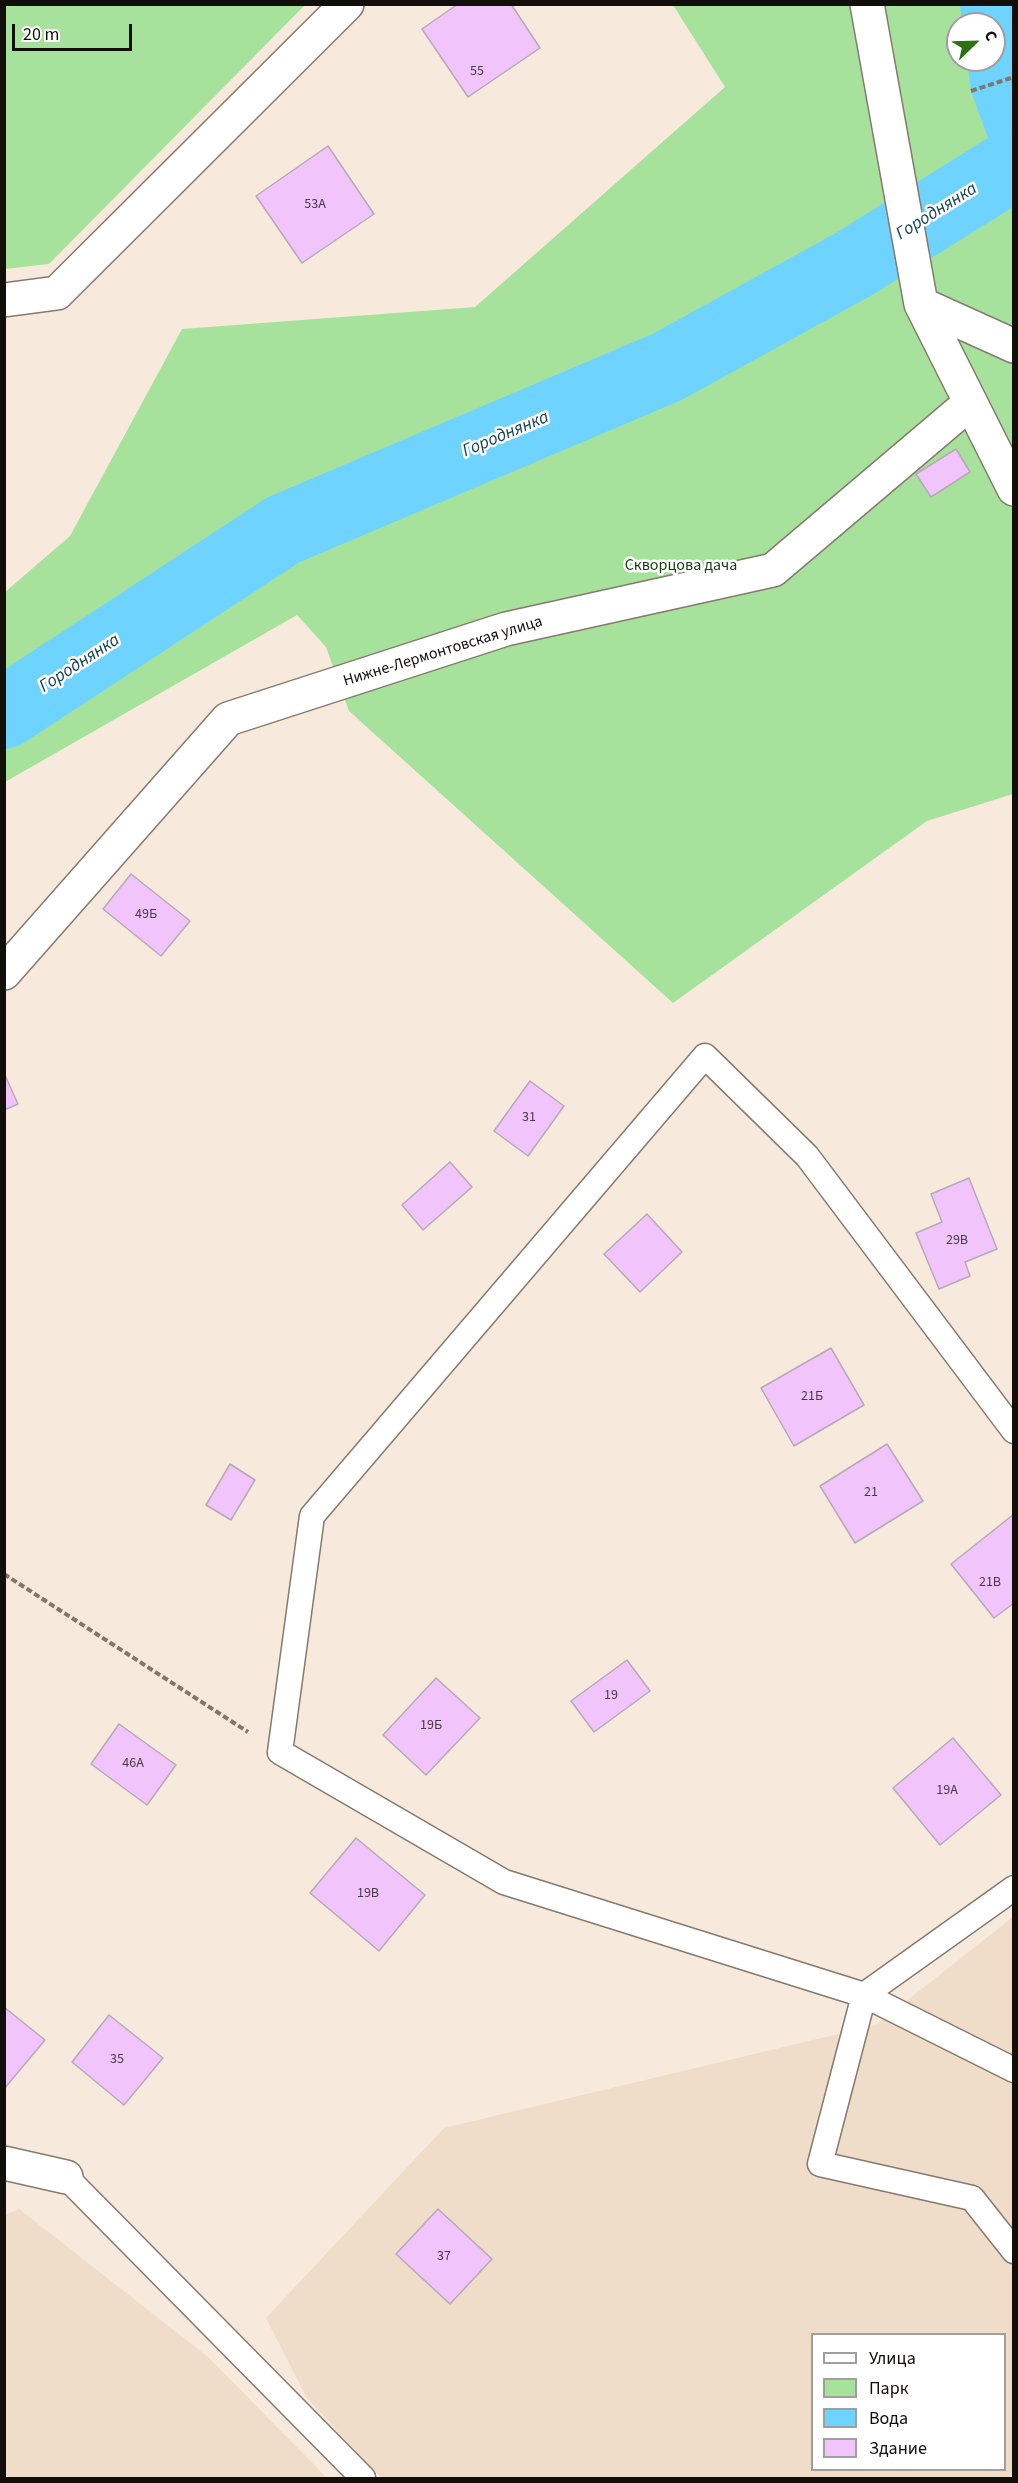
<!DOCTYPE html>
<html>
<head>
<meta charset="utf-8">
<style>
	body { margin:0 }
	#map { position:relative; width:1018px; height:2483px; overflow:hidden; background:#f7eadc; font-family:"Source Sans 3",sans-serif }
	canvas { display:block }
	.frame { position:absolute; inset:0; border:6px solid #120e09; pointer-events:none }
	.legend { position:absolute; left:811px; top:2333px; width:195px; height:138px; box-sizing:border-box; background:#fff; border:2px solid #a09f9d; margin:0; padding:8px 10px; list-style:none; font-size:18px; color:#120e09 }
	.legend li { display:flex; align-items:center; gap:12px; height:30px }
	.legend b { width:30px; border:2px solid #a09f9d }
	.north { position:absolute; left:946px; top:12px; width:60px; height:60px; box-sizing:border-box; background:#fff; border:2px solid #a09f9d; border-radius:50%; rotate:67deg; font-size:16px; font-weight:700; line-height:24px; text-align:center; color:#120e09 }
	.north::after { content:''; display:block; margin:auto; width:21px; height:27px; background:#2d7212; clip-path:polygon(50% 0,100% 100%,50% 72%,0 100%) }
	.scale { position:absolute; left:12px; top:24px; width:120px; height:27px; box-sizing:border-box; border:3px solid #120e09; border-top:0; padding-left:8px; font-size:18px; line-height:21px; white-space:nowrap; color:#120e09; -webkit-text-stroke:4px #fff; paint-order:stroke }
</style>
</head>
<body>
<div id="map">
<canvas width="1018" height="2483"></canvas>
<div class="frame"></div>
<ul class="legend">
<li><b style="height:8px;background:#fff"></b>Улица</li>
<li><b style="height:16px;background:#a7e29c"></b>Парк</li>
<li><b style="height:16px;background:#6fd3ff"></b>Вода</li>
<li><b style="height:16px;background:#f1c4fb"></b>Здание</li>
</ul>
<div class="north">С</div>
<div class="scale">20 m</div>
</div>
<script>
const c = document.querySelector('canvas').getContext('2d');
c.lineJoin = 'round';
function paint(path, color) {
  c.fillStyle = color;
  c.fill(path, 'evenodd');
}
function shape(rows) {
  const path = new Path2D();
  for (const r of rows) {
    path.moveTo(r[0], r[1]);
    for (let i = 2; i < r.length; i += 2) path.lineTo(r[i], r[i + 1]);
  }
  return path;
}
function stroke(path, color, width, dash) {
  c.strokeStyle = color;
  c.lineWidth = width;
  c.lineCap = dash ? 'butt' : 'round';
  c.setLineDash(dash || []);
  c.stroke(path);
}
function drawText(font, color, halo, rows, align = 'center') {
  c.font = font + ' "Source Sans 3",sans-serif';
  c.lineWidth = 5;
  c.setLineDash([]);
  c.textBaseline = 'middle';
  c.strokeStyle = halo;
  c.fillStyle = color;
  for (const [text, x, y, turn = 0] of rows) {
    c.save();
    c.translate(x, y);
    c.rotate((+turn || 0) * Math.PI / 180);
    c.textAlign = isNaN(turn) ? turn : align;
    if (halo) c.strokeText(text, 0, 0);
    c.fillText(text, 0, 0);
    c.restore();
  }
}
paint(shape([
	[1013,1917,1013,2478,381,2478,307,2398,266,2318,444,2128,876,2025],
	[812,2334,1004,2334,1004,2470,812,2470],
	[19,2209,208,2357,327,2478,5,2478,5,2215]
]), '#efdcc9');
paint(shape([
	[4,5,5,4,305,5,49,264,5,269],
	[673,5,1013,5,1013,794,927,821,673,1003,349,711,326,647,297,615,5,782,4,593,70,536,182,329,475,307,725,87],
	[958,24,994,24,994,60,958,60]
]), '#a7e29c');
paint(shape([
	[960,5,1013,5,1013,208,971,91,967,60,994,60,994,24,962,24]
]), '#6fd3ff');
stroke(shape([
	[4,713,283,530,667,367,854,264,1014,164]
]), '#6fd3ff', 72);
const building = shape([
	[458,4,511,4,540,48,468,97,422,29,458,4],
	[328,146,374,214,302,263,256,196,328,146],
	[956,449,970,472,931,497,916,474,956,449],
	[131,874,190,921,161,956,103,909,131,874],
	[4,1073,18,1104,4,1110,4,1073],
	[530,1081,564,1106,528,1156,494,1131,530,1081],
	[450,1162,472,1187,423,1230,402,1205,450,1162],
	[969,1178,997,1249,965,1262,970,1276,939,1289,916,1233,942,1222,931,1194,969,1178],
	[647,1214,682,1252,640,1292,604,1254,647,1214],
	[831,1348,864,1405,794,1446,761,1388,831,1348],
	[887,1444,923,1501,855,1543,820,1486,887,1444],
	[230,1464,255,1480,231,1520,206,1505,230,1464],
	[1014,1514,1014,1603,994,1618,951,1564,1014,1514],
	[627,1660,650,1691,594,1732,571,1701,627,1660],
	[436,1678,480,1718,426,1775,383,1735,436,1678],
	[119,1724,176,1765,147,1805,91,1764,119,1724],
	[953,1738,1001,1795,940,1845,893,1788,953,1738],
	[356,1838,425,1895,379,1951,310,1893,356,1838],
	[4,2007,45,2040,4,2089,4,2007],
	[109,2015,163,2058,124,2105,72,2062,109,2015],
	[438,2209,492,2259,450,2304,396,2254,438,2209]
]);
paint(building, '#f1c4fb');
stroke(building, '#b5aab8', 1.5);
const service = shape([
	[1014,1431,807,1156,705,1056,312,1516,280,1752,504,1882,864,1995,1014,2070],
	[1014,1888,864,1995,820,2164,972,2198,1014,2251],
	[66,2177,363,2478]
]);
const minor = shape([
	[867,4,921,304,1014,489],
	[4,300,57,293,347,4],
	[921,304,1014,346],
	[4,973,228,719,506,629,773,570,970,403],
	[4,2163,66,2177]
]);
stroke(service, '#857a6e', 27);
stroke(minor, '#857a6e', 36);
stroke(shape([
	[971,91,1014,77],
	[4,1574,248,1732]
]), '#7f766d', 4, [6, 3]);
stroke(service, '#fff', 24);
stroke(minor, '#fff', 33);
drawText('14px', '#4a3c46', null, [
	["55",477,72],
	["53А",315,205],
	["49Б",146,915],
	["31",529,1118],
	["29В",957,1241],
	["21Б",812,1397],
	["21",871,1493],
	["21В",990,1583],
	["19",611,1696],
	["19Б",431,1726],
	["46А",133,1764],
	["19А",947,1791],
	["19В",368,1894],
	["35",117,2060],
	["37",444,2257]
]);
drawText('16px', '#173d10', '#fff', [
	["Скворцова дача",681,566]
]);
drawText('16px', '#120e09', '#fff', [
	["Нижне-Лермонтовская улица",443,652,-17]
]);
drawText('italic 18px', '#154254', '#fff', [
	["Городнянка",937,212,-32],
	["Городнянка",506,435,-23],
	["Городнянка",80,664,-33]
]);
</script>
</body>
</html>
